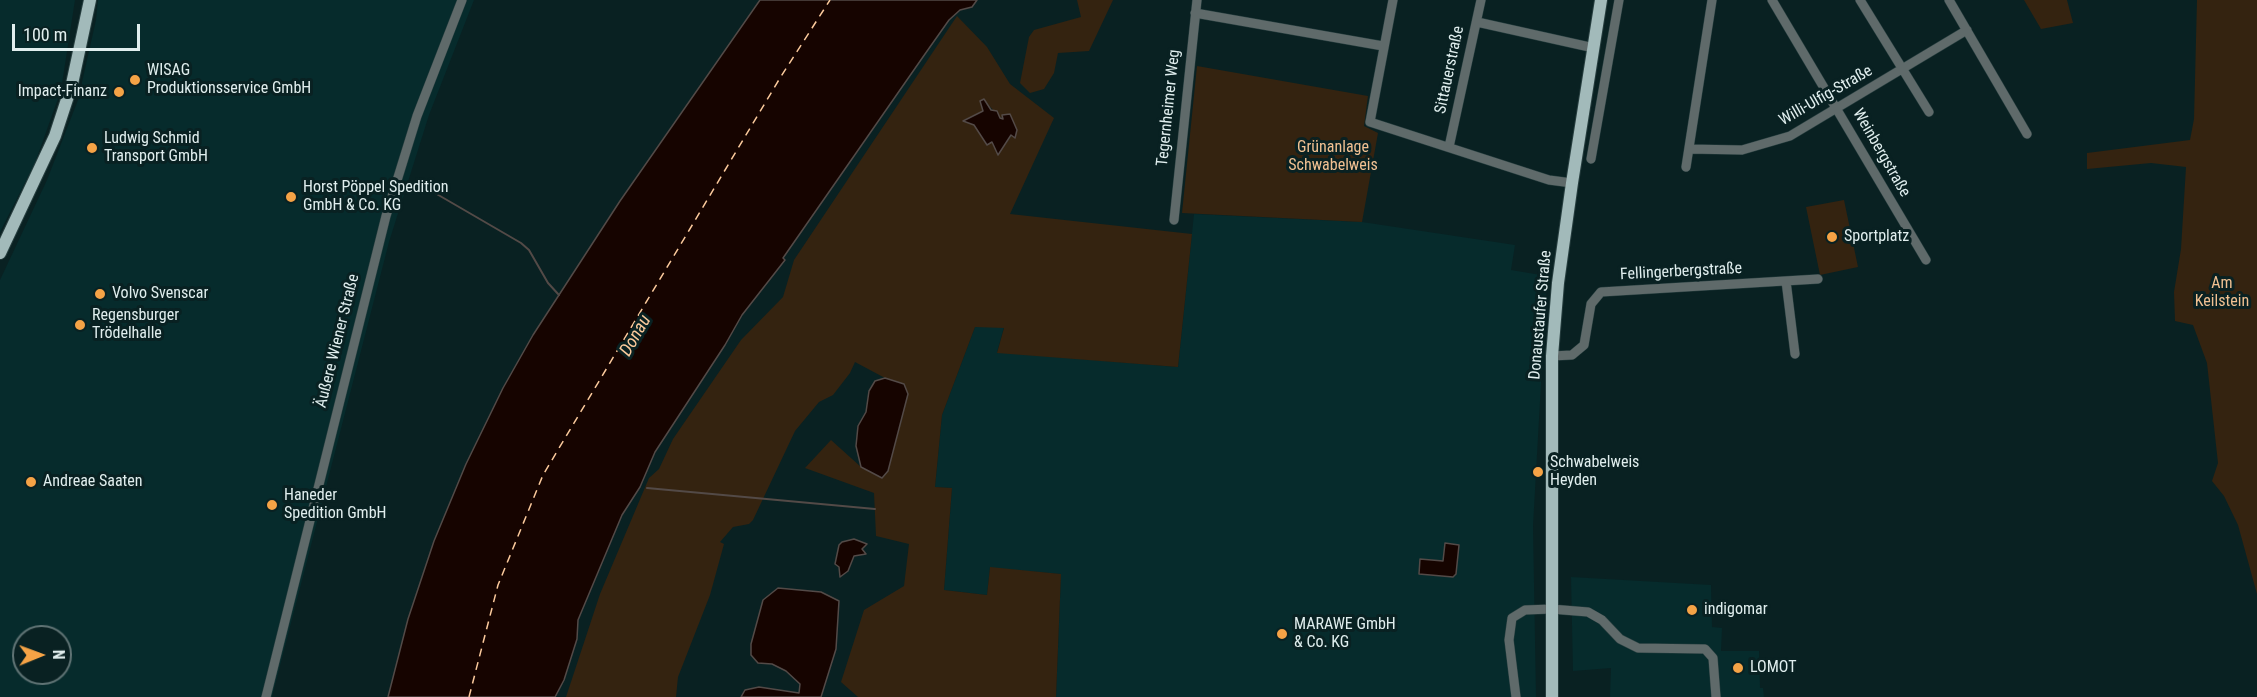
<!DOCTYPE html>
<html>
<head>
<meta charset="utf-8">
<style>
	body { margin:0 }
	#map { position:relative; width:2257px; height:697px; overflow:hidden; background:#092122; font-family:"Roboto Condensed",sans-serif }
	canvas { display:block }
	.north { position:absolute; left:12px; top:625px; width:60px; height:60px; box-sizing:border-box; background:#092122; border:2px solid #5f7374; border-radius:50%; rotate:89deg; font-size:16px; font-weight:700; line-height:24px; text-align:center; color:#e0eeee }
	.north::after { content:''; display:block; margin:auto; width:21px; height:27px; background:#f5a346; clip-path:polygon(50% 0,100% 100%,50% 72%,0 100%) }
	.scale { position:absolute; left:12px; top:24px; width:128px; height:27px; box-sizing:border-box; border:3px solid #e0eeee; border-top:0; padding-left:8px; font-size:18px; line-height:21px; white-space:nowrap; color:#e0eeee; -webkit-text-stroke:4px #092122; paint-order:stroke }
</style>
</head>
<body>
<div id="map">
<canvas width="2257" height="697"></canvas>
<div class="north">N</div>
<div class="scale">100 m</div>
</div>
<script>
const c = document.querySelector('canvas').getContext('2d');
c.lineJoin = 'round';
function paint(path, color) {
  c.fillStyle = color;
  c.fill(path, 'evenodd');
}
function shape(rows) {
  const path = new Path2D();
  for (const r of rows) {
    path.moveTo(r[0], r[1]);
    for (let i = 2; i < r.length; i += 2) path.lineTo(r[i], r[i + 1]);
  }
  return path;
}
function stroke(path, color, width, dash) {
  c.strokeStyle = color;
  c.lineWidth = width;
  c.lineCap = dash ? 'butt' : 'round';
  c.setLineDash(dash || []);
  c.stroke(path);
}
function drawText(font, color, halo, rows, align = 'center') {
  c.font = font + ' "Roboto Condensed",sans-serif';
  c.lineWidth = 6;
  c.setLineDash([]);
  c.textBaseline = 'middle';
  c.strokeStyle = halo;
  c.fillStyle = color;
  for (const [text, x, y, turn = 0] of rows) {
    c.save();
    c.translate(x, y);
    c.rotate((+turn || 0) * Math.PI / 180);
    c.textAlign = isNaN(turn) ? turn : align;
    if (halo) c.strokeText(text, 0, 0);
    c.fillText(text, 0, 0);
    c.restore();
  }
}
paint(shape([
	[0,0,75,0,61,90,35,163,0,232],
	[98,0,474,0,429,115,389,242,272,697,0,697,0,280,47,180,78,100,96,20],
	[24,637,60,637,60,673,24,673],
	[1194,214,1362,222,1515,245,1511,270,1547,276,1533,526,1536,697,1056,697,1061,574,990,568,987,595,944,590,952,488,935,487,942,415,975,327,1004,327,997,352,1178,367],
	[1571,577,1711,585,1712,627,1722,628,1721,651,1759,651,1760,688,1763,688,1764,697,1610,697,1611,668,1573,671]
]), '#062b2c');
paint(shape([
	[1077,0,1113,0,1089,51,1058,53,1054,73,1044,89,1030,93,1020,83,1029,37,1034,30,1081,17],
	[2024,0,2067,0,2073,23,2041,29],
	[2197,0,2257,0,2257,594,2238,525,2224,496,2212,481,2218,463,2207,363,2193,325,2175,321,2174,292,2181,249,2186,167,2151,163,2087,169,2087,153,2190,140,2194,119],
	[957,16,987,47,1010,84,1054,118,1010,214,1192,234,1178,367,997,353,1004,328,975,327,942,415,935,487,952,488,944,590,987,595,990,567,1061,574,1056,697,858,697,841,682,864,610,904,586,909,544,876,536,874,493,805,468,831,440,861,467,888,471,903,415,904,384,885,378,855,362,850,373,833,395,819,402,795,431,753,520,749,524,733,527,720,542,724,544,710,595,678,677,676,697,566,697,600,594,649,478,659,469,673,439,741,340,783,297,794,260],
	[986,102,1000,118,1010,115,1016,130,998,154,991,141,987,144,974,125,964,120,983,111],
	[1197,66,1368,96,1364,126,1378,133,1362,222,1182,213],
	[1844,200,1858,267,1820,275,1806,207]
]), '#342310');
const water = shape([
	[760,0,977,0,972,7,960,10,949,20,925,54,783,258,785,260,742,315,725,345,655,452,640,487,622,515,578,620,577,639,564,680,555,697,388,697,408,619,434,541,466,464,503,388,533,335,620,201,760,0],
	[984,99,991,110,997,111,1000,118,1003,119,1002,115,1010,114,1017,130,1015,138,1011,135,998,155,992,142,987,145,974,125,963,121,983,111,980,101,984,99],
	[885,378,904,384,908,394,888,471,882,478,861,467,856,446,858,426,866,412,869,391,875,381,885,378],
	[854,539,867,544,862,549,866,554,854,556,848,571,840,577,839,567,835,564,839,545,842,542,854,539],
	[1445,543,1459,545,1456,574,1453,577,1419,574,1420,559,1443,561,1445,543],
	[778,588,821,592,839,601,836,649,821,697,741,697,745,690,759,687,799,693,800,684,786,671,772,664,758,663,751,655,751,644,763,600,778,588]
]);
paint(water, '#160400');
stroke(water, '#534a47', 1.5);
stroke(shape([
	[416,182,521,243,529,250,548,283,559,295],
	[647,488,875,509]
]), '#534a47', 2);
stroke(shape([
	[469,697,498,585,543,475,780,78,830,0]
]), '#fbca9c', 1.5, [8, 6]);
const minor = shape([
	[1393,0,1370,122,1549,180,1572,183],
	[1772,0,1926,260],
	[1860,0,1929,112],
	[1949,0,2027,134],
	[1195,13,1383,46],
	[1477,22,1594,48],
	[1449,147,1481,0],
	[1689,149,1742,150,1790,136,1967,30],
	[1591,159,1619,0],
	[1686,167,1712,0],
	[1174,220,1197,0],
	[1786,281,1795,354],
	[1552,356,1572,355,1584,345,1591,304,1601,292,1818,279],
	[266,697,386,216,417,116,462,0],
	[1516,697,1509,640,1512,618,1525,610,1551,609,1588,612,1602,620,1620,639,1638,648,1705,649,1713,658,1716,697]
]);
const major = shape([
	[0,253,55,136,72,84,90,0],
	[1552,697,1552,356,1558,283,1572,183,1601,0]
]);
stroke(minor, '#273e3f', 10);
stroke(major, '#273e3f', 14);
stroke(minor, '#5f6a6a', 9);
stroke(major, '#a2baba', 12);
for (const [x, y, r, color] of [
	[135,80,6,"#f5a346"],
	[119,92,6,"#f5a346"],
	[92,148,6,"#f5a346"],
	[291,197,6,"#f5a346"],
	[1832,237,6,"#f5a346"],
	[100,294,6,"#f5a346"],
	[80,325,6,"#f5a346"],
	[1538,472,6,"#f5a346"],
	[31,482,6,"#f5a346"],
	[272,505,6,"#f5a346"],
	[1692,610,6,"#f5a346"],
	[1282,634,6,"#f5a346"],
	[1738,668,6,"#f5a346"]
]) {
  const dot = new Path2D();
  dot.arc(x, y, r, 0, 2 * Math.PI);
  c.fillStyle = color;
  c.fill(dot);
  stroke(dot, '#092122', 2);
}
drawText('16px', '#e0eeee', '#092122', [
	["Sittauerstraße",1450,70,-78],
	["Willi-Ulfig-Straße",1826,96,-30],
	["Tegernheimer Weg",1169,108,-84],
	["Weinbergstraße",1881,153,60],
	["Fellingerbergstraße",1681,272,-3],
	["Donaustaufer Straße",1541,315,-85],
	["Äußere Wiener Straße",338,341,-76]
]);
drawText('16px', '#e0eeee', '#092122', [
	["WISAG",147,71],
	["Produktionsservice GmbH",147,89],
	["Impact-Finanz",107,92,"right"],
	["Ludwig Schmid",104,139],
	["Transport GmbH",104,157],
	["Horst Pöppel Spedition",303,188],
	["GmbH & Co. KG",303,206],
	["Sportplatz",1844,237],
	["Volvo Svenscar",112,294],
	["Regensburger",92,316],
	["Trödelhalle",92,334],
	["Schwabelweis",1550,463],
	["Heyden",1550,481],
	["Andreae Saaten",43,482],
	["Haneder",284,496],
	["Spedition GmbH",284,514],
	["indigomar",1704,610],
	["MARAWE GmbH",1294,625],
	["& Co. KG",1294,643],
	["LOMOT",1750,668]
], 'left');
drawText('16px', '#f1c192', '#092122', [
	["Grünanlage",1333,148],
	["Schwabelweis",1333,166],
	["Am",2222,284],
	["Keilstein",2222,302]
]);
drawText('italic 18px', '#fbca9c', '#092122', [
	["Donau",636,336,-60]
]);
</script>
</body>
</html>
